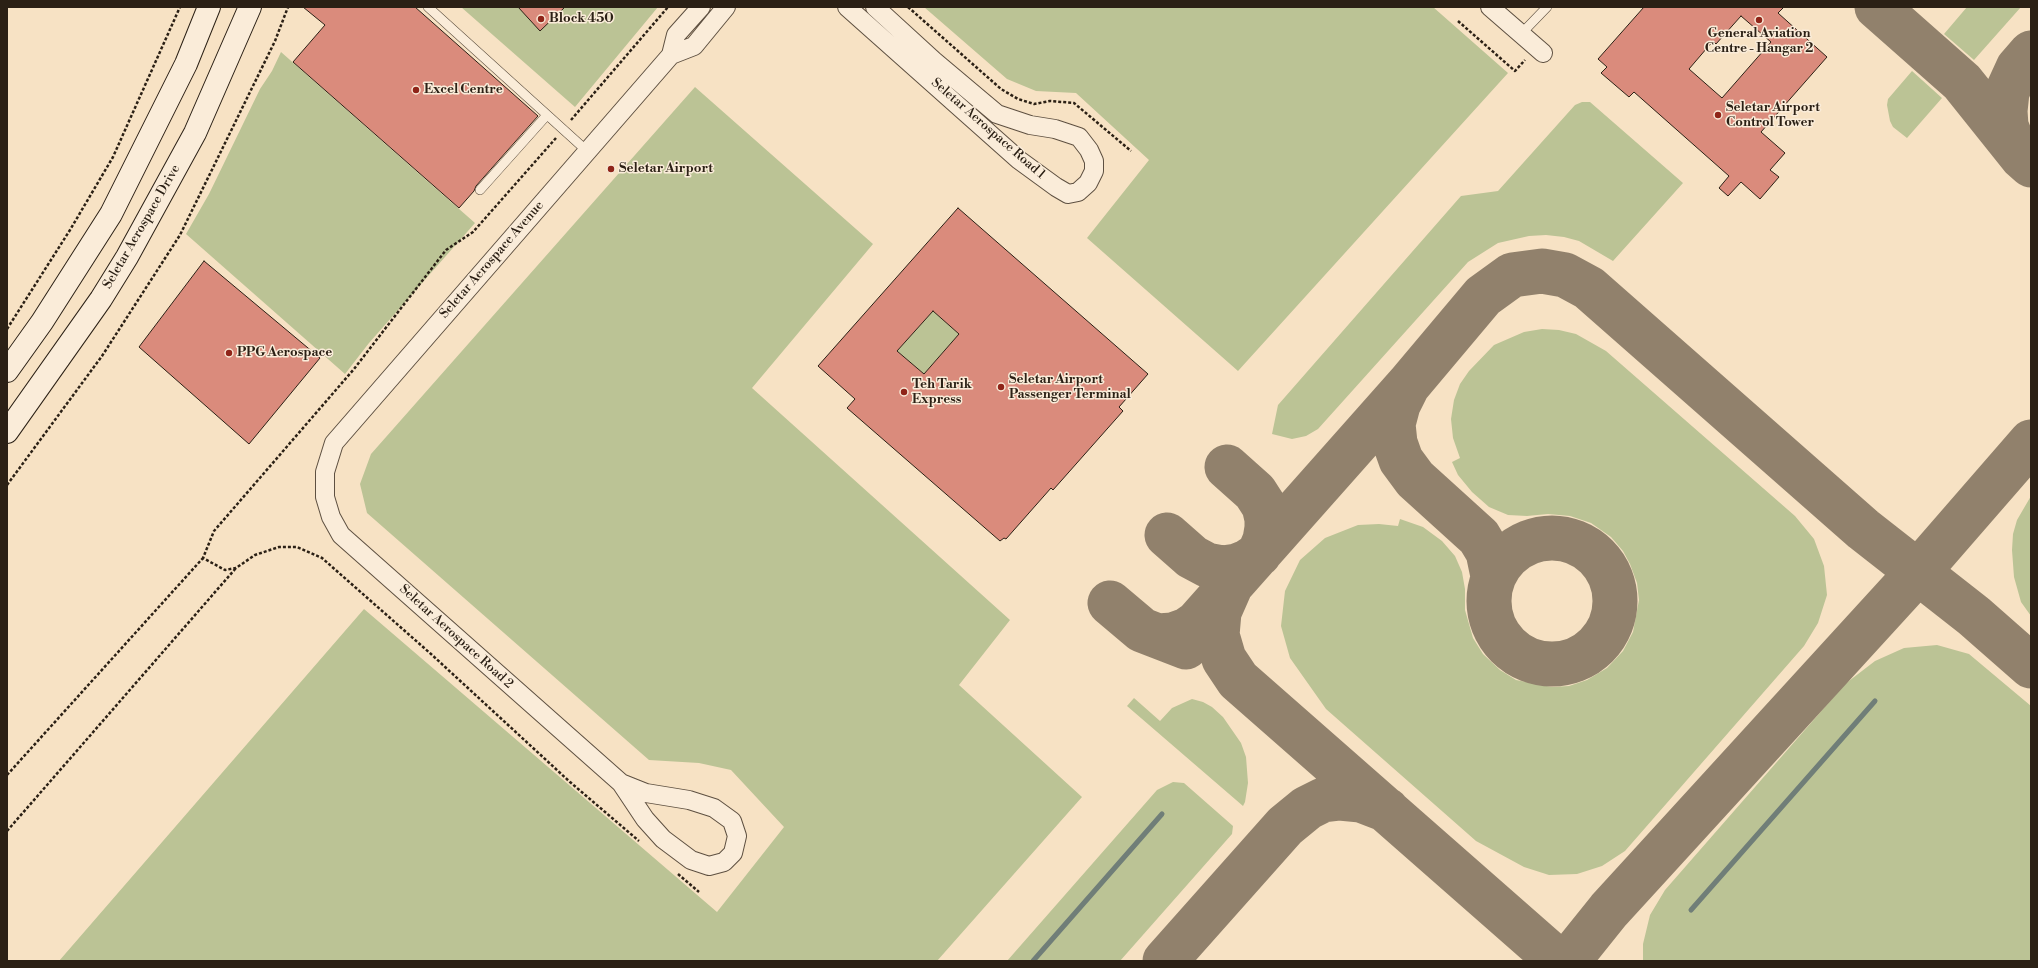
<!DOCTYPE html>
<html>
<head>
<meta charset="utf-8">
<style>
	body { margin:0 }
	#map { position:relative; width:2038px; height:968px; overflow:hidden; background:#f7e2c4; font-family:"Libre Bodoni",serif }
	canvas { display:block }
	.frame { position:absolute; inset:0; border:8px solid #2b2015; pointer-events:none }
</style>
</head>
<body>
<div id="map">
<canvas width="2038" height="968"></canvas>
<div class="frame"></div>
</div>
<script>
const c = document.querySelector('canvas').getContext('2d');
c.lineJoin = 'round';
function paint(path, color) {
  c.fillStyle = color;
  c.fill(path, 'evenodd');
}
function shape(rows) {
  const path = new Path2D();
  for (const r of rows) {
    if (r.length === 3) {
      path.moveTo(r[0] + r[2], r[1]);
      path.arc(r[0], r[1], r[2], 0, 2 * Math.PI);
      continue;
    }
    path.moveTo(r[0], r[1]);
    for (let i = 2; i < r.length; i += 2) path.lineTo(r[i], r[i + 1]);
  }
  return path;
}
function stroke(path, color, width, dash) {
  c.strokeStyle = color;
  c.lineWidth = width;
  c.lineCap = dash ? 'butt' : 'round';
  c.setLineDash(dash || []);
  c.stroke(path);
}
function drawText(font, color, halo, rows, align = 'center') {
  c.font = font + ' "Libre Bodoni",serif';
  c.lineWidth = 3;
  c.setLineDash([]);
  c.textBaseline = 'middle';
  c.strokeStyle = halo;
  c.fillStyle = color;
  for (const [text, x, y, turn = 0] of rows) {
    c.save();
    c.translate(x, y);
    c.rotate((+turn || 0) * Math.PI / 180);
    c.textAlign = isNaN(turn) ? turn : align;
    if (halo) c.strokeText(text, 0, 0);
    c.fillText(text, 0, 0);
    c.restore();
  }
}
paint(shape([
	[461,7,658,7,575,107],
	[924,7,1433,7,1508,73,1238,371,1087,238,1149,160,1076,93,1036,91,1007,79],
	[1967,7,2021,7,1974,60,1944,34],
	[281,52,475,223,369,343,345,374,186,234,209,194,260,89,272,71],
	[1912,71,1942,98,1907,138,1893,127,1890,121,1887,105,1888,99],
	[695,87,873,244,752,388,1010,620,959,685,1082,797,937,961,59,961,364,609,717,912,784,827,731,770,699,763,649,760,367,513,360,484,371,454],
	[1582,102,1590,102,1683,183,1613,261,1579,241,1564,237,1546,235,1529,236,1498,243,1468,262,1318,429,1306,436,1292,439,1272,434,1278,405,1461,196,1498,191,1575,105],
	[933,311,959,334,924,374,897,351],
	[1542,329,1559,330,1576,334,1606,351,1795,516,1814,539,1824,566,1827,595,1818,623,1804,646,1625,851,1602,866,1577,874,1549,875,1524,867,1476,841,1326,709,1290,658,1281,626,1285,591,1300,560,1325,538,1358,525,1379,524,1398,526,1400,519,1423,527,1442,541,1455,556,1462,572,1465,589,1465,610,1473,638,1483,654,1500,670,1516,680,1552,687,1569,686,1587,680,1607,668,1623,651,1633,632,1639,600,1637,583,1630,564,1623,551,1611,537,1591,523,1570,516,1548,514,1527,516,1508,515,1489,507,1472,492,1458,475,1452,462,1460,458,1453,438,1451,419,1454,400,1460,384,1469,371,1494,345,1524,332],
	[2031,496,2031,616,2021,602,2014,577,2012,550,2013,534,2017,520],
	[1937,645,1969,654,2031,706,2031,961,1643,961,1643,944,1650,915,1665,890,1845,684,1875,661,1904,648],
	[1134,698,1160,721,1172,708,1192,699,1203,702,1212,707,1223,717,1241,743,1246,757,1248,783,1245,802,1243,806,1127,706],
	[1173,782,1184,783,1233,826,1232,834,1120,961,1007,961,1157,790]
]), '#bbc395');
stroke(shape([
	[1691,910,1875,701],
	[1033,961,1162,814]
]), '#707e78', 5);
stroke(shape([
	[1877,7,1962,82,2022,157,2031,165],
	[2014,146,2006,126,2005,111,2007,92,2018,68,2031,53],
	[1407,387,1398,405,1393,424,1395,443,1401,460,1415,479,1479,537,1488,552,1493,576],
	[1167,535,1192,557,1207,565,1223,568,1237,566,1247,562,1259,554,1265,540,1267,528,1267,519,1264,506,1255,492,1227,467],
	[1552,601,63],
	[1230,587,1219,612,1217,635,1224,659,1238,680,1558,961],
	[1110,603,1142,630,1186,647],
	[1158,636,1173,635,1187,630,1197,623,1409,384,1483,296,1512,275,1542,271,1565,275,1589,288,1863,529,1974,616,2031,666],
	[1165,961,1285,826,1307,808,1323,800,1340,798,1361,800,1387,810],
	[1568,961,1609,910,1918,572,2031,442]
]), '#91816c', 45);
const building = shape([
	[303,7,415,7,538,116,476,186,474,191,459,208,293,62,325,25,303,7],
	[518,7,565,7,540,31,518,7],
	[1644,7,1784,7,1778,13,1827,57,1761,132,1785,153,1770,170,1779,177,1760,199,1741,182,1728,196,1719,188,1729,176,1634,92,1629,97,1601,73,1607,67,1598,59,1644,7],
	[1741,16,1771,42,1722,98,1689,69,1713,41,1716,44,1741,16],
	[958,208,1148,374,1119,407,1123,411,1053,490,1051,488,1006,539,1004,538,1000,541,847,408,855,399,818,366,958,208],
	[933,311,959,334,924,374,897,351,933,311],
	[204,261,320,358,249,444,139,347,204,261]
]);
paint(building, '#da8b7c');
stroke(building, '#2b2015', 1);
const lane = shape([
	[428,7,587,151],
	[1521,34,1547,7],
	[480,190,547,115]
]);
const street = shape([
	[847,7,1019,160,1056,187,1068,194,1078,192,1088,183,1094,171,1094,161,1089,150,1079,137,1055,129,1030,125,997,114,934,61,875,7],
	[1490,7,1543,53],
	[671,55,694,46,726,7],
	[621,783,646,793,689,800,714,808,732,821,737,836,733,853,724,862,709,866,691,860,663,839,645,819,621,783,341,535,331,517,325,497,325,472,334,443,671,55,676,35,701,7]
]);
const secondary = shape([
	[7,371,42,322,111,214,186,64,209,7],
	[7,432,101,299,127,257,195,133,250,7]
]);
stroke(lane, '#5e5041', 10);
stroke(street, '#5e5041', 20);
stroke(secondary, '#2b2015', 24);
stroke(shape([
	[908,7,1001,89,1018,99,1034,104,1050,101,1074,103,1131,151],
	[1458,21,1515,71,1525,60],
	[571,120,668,7],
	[556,138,473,232,446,250,354,369,214,531,203,558,225,570,236,568,255,555,279,547,297,547,322,558,431,654,570,782,639,841],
	[7,329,70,230,113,157,180,7],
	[7,485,102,356,180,235,275,41,288,7],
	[7,775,203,558],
	[7,831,236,568],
	[678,874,699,892]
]), '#2b2015', 2.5, [3, 2]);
stroke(lane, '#faecd9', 9);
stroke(street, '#faecd9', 18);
stroke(secondary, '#faecd9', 22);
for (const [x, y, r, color] of [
	[541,19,4,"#8f2418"],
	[1759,20,4,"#8f2418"],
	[416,90,4,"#8f2418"],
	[1718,115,4,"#8f2418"],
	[611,169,4,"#8f2418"],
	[229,353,4,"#8f2418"],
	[1001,387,4,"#8f2418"],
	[904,392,4,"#8f2418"]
]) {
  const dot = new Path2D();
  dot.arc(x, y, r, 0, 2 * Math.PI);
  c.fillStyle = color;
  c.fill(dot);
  stroke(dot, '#faecd9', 1.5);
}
drawText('bold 13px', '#2b2015', '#faecd9', [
	["Block 450",549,19],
	["General Aviation",1759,34,"center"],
	["Centre - Hangar 2",1759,49,"center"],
	["Excel Centre",424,90],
	["Seletar Airport",1726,108],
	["Control Tower",1726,123],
	["Seletar Airport",619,169],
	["PPG Aerospace",237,353],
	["Seletar Airport",1009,380],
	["Passenger Terminal",1009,395],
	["Teh Tarik",912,385],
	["Express",912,400]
], 'left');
drawText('13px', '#2b2015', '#faecd9', [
	["Seletar Aerospace Road 1",988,129,41],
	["Seletar Aerospace Drive",142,227,-60],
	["Seletar Aerospace Avenue",492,260,-49],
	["Seletar Aerospace Road 2",456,637,42]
]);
</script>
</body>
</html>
